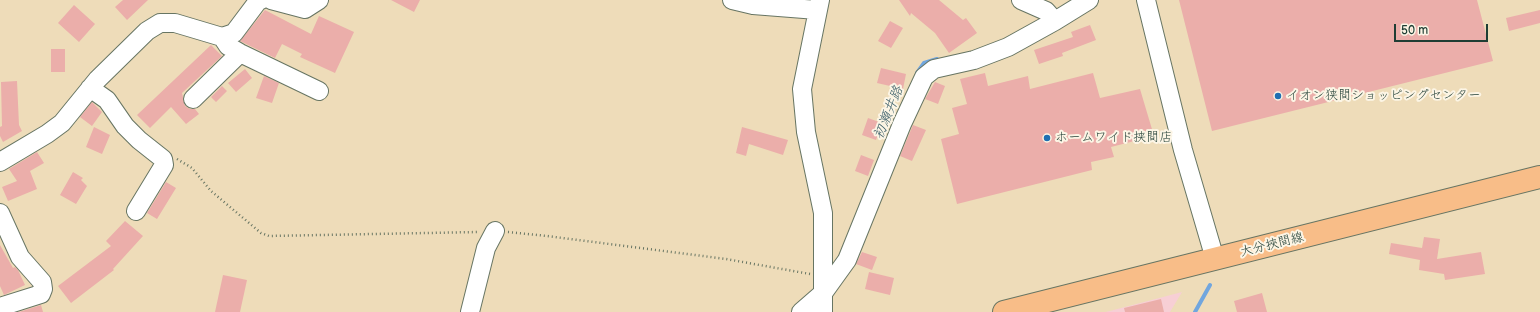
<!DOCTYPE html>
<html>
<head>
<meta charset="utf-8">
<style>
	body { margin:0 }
	#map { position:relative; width:1540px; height:312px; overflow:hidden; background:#eedcb9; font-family:"Balsamiq Sans",sans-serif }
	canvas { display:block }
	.scale { position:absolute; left:1394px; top:24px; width:94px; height:18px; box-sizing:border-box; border:2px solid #1f3d34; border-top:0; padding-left:5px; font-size:12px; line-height:14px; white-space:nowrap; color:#1f3d34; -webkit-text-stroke:3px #fcf5e5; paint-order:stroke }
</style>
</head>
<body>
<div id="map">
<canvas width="1540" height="312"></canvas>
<div class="scale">50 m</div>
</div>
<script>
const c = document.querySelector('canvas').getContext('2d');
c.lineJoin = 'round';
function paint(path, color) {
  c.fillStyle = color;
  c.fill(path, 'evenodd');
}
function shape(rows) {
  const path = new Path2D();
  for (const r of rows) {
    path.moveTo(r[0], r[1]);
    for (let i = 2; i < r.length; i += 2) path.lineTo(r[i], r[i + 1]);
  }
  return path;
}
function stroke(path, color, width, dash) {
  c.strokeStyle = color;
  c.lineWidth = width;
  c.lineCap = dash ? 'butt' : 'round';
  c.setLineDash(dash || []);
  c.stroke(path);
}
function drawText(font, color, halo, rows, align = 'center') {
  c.font = font + ' "Balsamiq Sans","Klee One",sans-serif';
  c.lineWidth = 4;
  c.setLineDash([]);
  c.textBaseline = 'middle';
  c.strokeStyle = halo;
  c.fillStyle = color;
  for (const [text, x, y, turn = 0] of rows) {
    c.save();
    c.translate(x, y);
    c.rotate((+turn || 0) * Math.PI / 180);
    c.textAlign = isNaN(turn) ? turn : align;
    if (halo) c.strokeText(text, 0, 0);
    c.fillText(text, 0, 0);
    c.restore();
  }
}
paint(shape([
	[1182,292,1170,312,1106,312]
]), '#f7cfd5');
stroke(shape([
	[917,73,924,63,937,59],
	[1195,312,1210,285]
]), '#71a6de', 4);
paint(shape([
	[123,0,148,0,127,20,115,7],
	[391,0,420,0,414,12],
	[899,0,939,0,963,20,966,18,977,33,949,53,935,33,911,13,910,16],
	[1179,0,1477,0,1493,61,1212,131],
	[74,5,95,24,79,42,58,23],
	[265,10,311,34,319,16,354,32,335,73,300,57,302,54,282,44,275,58,240,41],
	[1540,10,1540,23,1509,31,1506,18],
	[890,21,903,28,891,48,878,41],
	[1090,25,1096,40,1062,53,1063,56,1039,64,1034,50,1073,37,1071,32],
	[211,45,222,56,182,93,185,106,190,109,195,109,199,114,186,124,171,107,150,128,137,115],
	[51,49,65,49,65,72,51,72],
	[881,68,906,74,903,89,877,83],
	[245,69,252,78,236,92,228,83],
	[985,73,988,86,1028,76,1030,89,1093,73,1100,98,1140,89,1154,136,1111,147,1114,157,1091,162,1092,170,957,204,941,139,959,134,952,108,967,104,960,79],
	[264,76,279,83,272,103,256,98],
	[17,81,19,125,22,131,3,142,0,136,0,127,2,126,1,82],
	[935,82,945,86,938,104,925,99],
	[222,86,227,91,216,102,211,97],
	[92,102,102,112,92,126,80,117],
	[868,118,882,123,876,140,862,135],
	[913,125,926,130,912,161,900,156],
	[94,127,110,135,102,154,86,147],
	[742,127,788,140,783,155,749,144,746,156,736,153],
	[37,152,44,163,30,171,37,189,8,201,2,187,17,181,9,169],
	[861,155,874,160,868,176,855,171],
	[73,172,83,178,81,180,87,186,76,204,60,195],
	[166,182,176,188,157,219,147,213],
	[125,221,143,236,113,269,114,270,71,303,58,286,111,246,106,241],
	[1424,237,1440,239,1437,259,1481,252,1485,274,1445,280,1444,274,1419,270,1420,260,1389,254,1391,243,1422,248],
	[0,245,13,268,15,267,18,270,25,285,4,295,0,286],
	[862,252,877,257,872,270,856,264],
	[869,272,894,278,890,295,865,289],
	[223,275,247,280,240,312,215,312],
	[1262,293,1267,312,1237,312,1234,301],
	[1161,299,1164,312,1125,312,1124,308],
	[41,305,43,312,19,312]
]), '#ebaeaa');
const minor = shape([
	[271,0,305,9,319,0],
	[732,0,753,5,817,10],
	[820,0,802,89,806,132,823,213,823,312],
	[1021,0,1046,11,1055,21],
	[1146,0,1183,150,1215,259],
	[222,37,228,46,240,53,319,91],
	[90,88,107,100,125,126,139,140,163,159,164,165,136,211],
	[193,99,240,53],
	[0,162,47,134,62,123,97,80,147,31,160,23,175,23,222,37,234,33,258,1,261,0],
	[0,213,20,257,42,282,43,289,41,294,0,307],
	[470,312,486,248,495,231],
	[801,312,824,292,847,260,902,124,924,77,934,69,974,60,1008,47,1055,21,1089,0]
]);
const major = shape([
	[1004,312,1540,177]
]);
stroke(minor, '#677563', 20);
stroke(major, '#677563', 24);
stroke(shape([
	[177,159,192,168,211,191,261,233,269,236,479,232],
	[508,232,547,236,726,259,810,274]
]), '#677563', 2.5, [1, 3]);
stroke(minor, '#fff', 18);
stroke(major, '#f8bd88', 22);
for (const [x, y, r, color] of [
	[1278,96,4,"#1f6fb2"],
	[1047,138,4,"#1f6fb2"]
]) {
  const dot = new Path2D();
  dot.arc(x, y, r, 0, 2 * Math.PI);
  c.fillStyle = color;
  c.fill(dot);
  stroke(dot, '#fcf5e5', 1.5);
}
drawText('13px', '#1f3d34', '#fcf5e5', [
	["イオン狭間ショッピングセンター",1286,96],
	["ホームワイド挟間店",1055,138]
], 'left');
drawText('13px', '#1f3d34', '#fcf5e5', [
	["大分挾間線",1272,245,-14]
]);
drawText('italic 14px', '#385c67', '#fcf5e5', [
	["初瀬井路",889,113,-68]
]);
</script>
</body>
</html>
